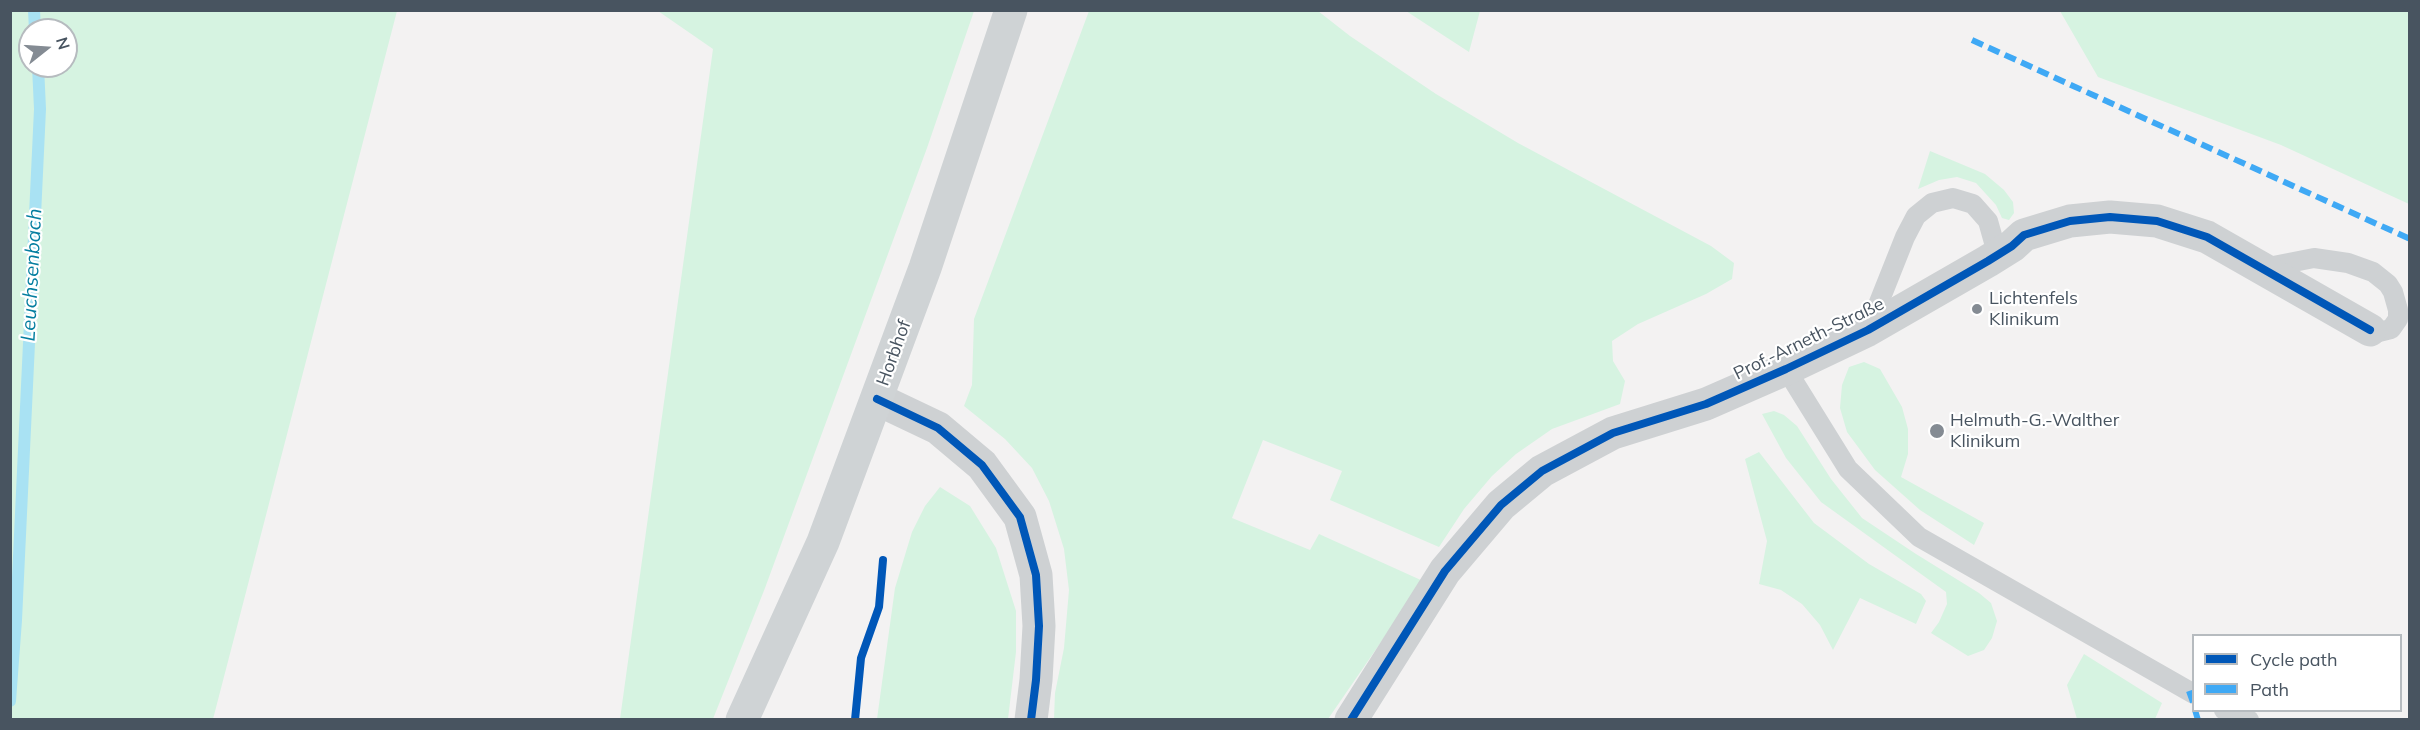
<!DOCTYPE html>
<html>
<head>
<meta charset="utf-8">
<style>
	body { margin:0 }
	#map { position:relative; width:2420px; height:730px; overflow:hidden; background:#f3f2f2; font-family:Mulish,sans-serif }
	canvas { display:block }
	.frame { position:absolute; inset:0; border:12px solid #485460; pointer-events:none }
	.legend { position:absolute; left:2192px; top:634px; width:210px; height:78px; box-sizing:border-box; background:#fff; border:2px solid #b6bbbf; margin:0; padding:8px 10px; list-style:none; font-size:18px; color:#485460 }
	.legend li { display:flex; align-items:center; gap:12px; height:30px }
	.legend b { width:30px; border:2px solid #b6bbbf }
	.north { position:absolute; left:18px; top:18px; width:60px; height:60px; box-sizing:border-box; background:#fff; border:2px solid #b6bbbf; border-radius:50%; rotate:73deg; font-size:16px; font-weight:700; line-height:24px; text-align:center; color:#485460 }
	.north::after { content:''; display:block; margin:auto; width:21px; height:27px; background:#848b93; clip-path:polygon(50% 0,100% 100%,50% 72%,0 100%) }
</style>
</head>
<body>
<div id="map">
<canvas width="2420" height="730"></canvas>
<div class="frame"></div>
<ul class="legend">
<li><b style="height:8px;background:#0057b8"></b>Cycle path</li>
<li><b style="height:8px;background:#3fa9f5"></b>Path</li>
</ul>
<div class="north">N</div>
</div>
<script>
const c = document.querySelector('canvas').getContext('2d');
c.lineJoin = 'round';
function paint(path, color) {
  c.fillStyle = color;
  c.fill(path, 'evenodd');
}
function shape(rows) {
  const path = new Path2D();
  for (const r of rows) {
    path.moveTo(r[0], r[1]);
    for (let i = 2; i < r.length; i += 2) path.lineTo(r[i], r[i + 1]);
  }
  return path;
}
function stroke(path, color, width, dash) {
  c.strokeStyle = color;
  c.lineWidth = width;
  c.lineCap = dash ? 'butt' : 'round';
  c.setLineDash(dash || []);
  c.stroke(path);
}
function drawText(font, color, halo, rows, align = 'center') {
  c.font = font + ' Mulish,sans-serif';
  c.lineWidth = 4.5;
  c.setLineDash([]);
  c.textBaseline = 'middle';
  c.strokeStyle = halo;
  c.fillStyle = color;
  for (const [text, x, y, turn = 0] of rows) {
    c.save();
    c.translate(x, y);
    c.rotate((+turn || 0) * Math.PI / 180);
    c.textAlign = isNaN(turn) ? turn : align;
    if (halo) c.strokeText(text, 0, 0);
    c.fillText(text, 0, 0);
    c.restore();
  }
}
paint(shape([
	[10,11,397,11,213,719,11,719],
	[30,30,66,30,66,66,30,66],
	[658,11,974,11,927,148,765,588,713,719,620,719,713,49],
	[1089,11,1318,11,1350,36,1436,94,1518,143,1711,246,1734,263,1732,279,1706,294,1638,324,1612,341,1613,361,1625,381,1620,404,1552,429,1516,454,1492,476,1464,509,1439,547,1330,500,1342,471,1263,440,1232,518,1310,550,1319,534,1423,581,1328,719,1054,719,1055,693,1064,648,1069,590,1064,549,1049,501,1032,468,1005,439,964,406,972,385,974,319],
	[1406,11,1480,11,1469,52],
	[2060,11,2409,11,2409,204,2281,145,2098,77],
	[1930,151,1985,174,2004,190,2013,202,2014,213,2009,220,2002,218,1996,205,1976,183,1957,177,1939,180,1918,189],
	[1864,362,1880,369,1902,407,1908,429,1908,454,1901,477,1984,523,1974,545,1920,510,1875,470,1847,432,1840,408,1842,385,1849,367],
	[1774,411,1784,415,1797,426,1831,479,1862,518,1916,554,1979,593,1991,603,1997,621,1992,638,1984,650,1968,656,1931,633,1939,622,1947,604,1946,592,1821,502,1786,458,1762,414],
	[1759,452,1814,523,1869,564,1921,594,1926,601,1916,624,1860,598,1833,650,1820,625,1802,604,1781,590,1759,584,1767,541,1745,459],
	[940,487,970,506,996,548,1016,611,1016,652,1008,719,877,719,895,588,912,532,925,506],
	[2084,654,2162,703,2155,719,2077,719,2067,685]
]), '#d6f3e1');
stroke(shape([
	[34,10,35,30],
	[10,701,16,620,40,109,38,66]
]), '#a9e2f3', 12);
stroke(shape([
	[2263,268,2314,258,2348,263,2373,272,2388,284,2393,292,2398,310,2398,319,2391,329,2379,332,2370,330],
	[1868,330,1905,237,1916,216,1932,203,1953,198,1973,204,1988,221,1995,246,1988,261],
	[1786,369,1848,469,1919,537,2194,694],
	[2224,710,2249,720]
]), '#ced1d3', 20);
stroke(shape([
	[877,399,938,428,982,465,1020,517,1036,575,1039,626,1036,680,1031,720],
	[1351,720,1445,571,1501,505,1542,471,1613,433,1706,404,1786,369,1868,330,1988,261,2012,246,2024,235,2070,221,2110,217,2157,221,2207,237,2370,330]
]), '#ced1d3', 33);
stroke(shape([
	[742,720,823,542,925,268,1011,10]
]), '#cfd3d5', 33);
stroke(shape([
	[1972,40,2410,239],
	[2189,691,2194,705],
	[2195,710,2198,720]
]), '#3fa9f5', 6, [12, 6]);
stroke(shape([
	[877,399,938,428,982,465,1020,517,1036,575,1039,626,1036,680,1031,720],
	[855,720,861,658,879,607,883,560],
	[1351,720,1445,571,1501,505,1542,471,1613,433,1706,404,1786,369,1868,330,1988,261,2012,246,2024,235,2070,221,2110,217,2157,221,2207,237,2370,330]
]), '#0057b8', 8);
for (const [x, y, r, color] of [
	[1977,309,6,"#848b93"],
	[1937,431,8,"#848b93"]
]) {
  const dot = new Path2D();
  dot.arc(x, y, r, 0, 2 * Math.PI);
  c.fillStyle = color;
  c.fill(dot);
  stroke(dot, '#fff', 2);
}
drawText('18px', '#485460', '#fff', [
	["Lichtenfels",1989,299],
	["Klinikum",1989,320],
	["Helmuth-G.-Walther",1950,421],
	["Klinikum",1950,442]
], 'left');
drawText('18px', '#485460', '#fff', [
	["Prof.-Arneth-Straße",1809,339,-26],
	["Horbhof",894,353,-70]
]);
drawText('italic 20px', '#047ea0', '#fff', [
	["Leuchsenbach",32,275,-87]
]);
</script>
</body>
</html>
